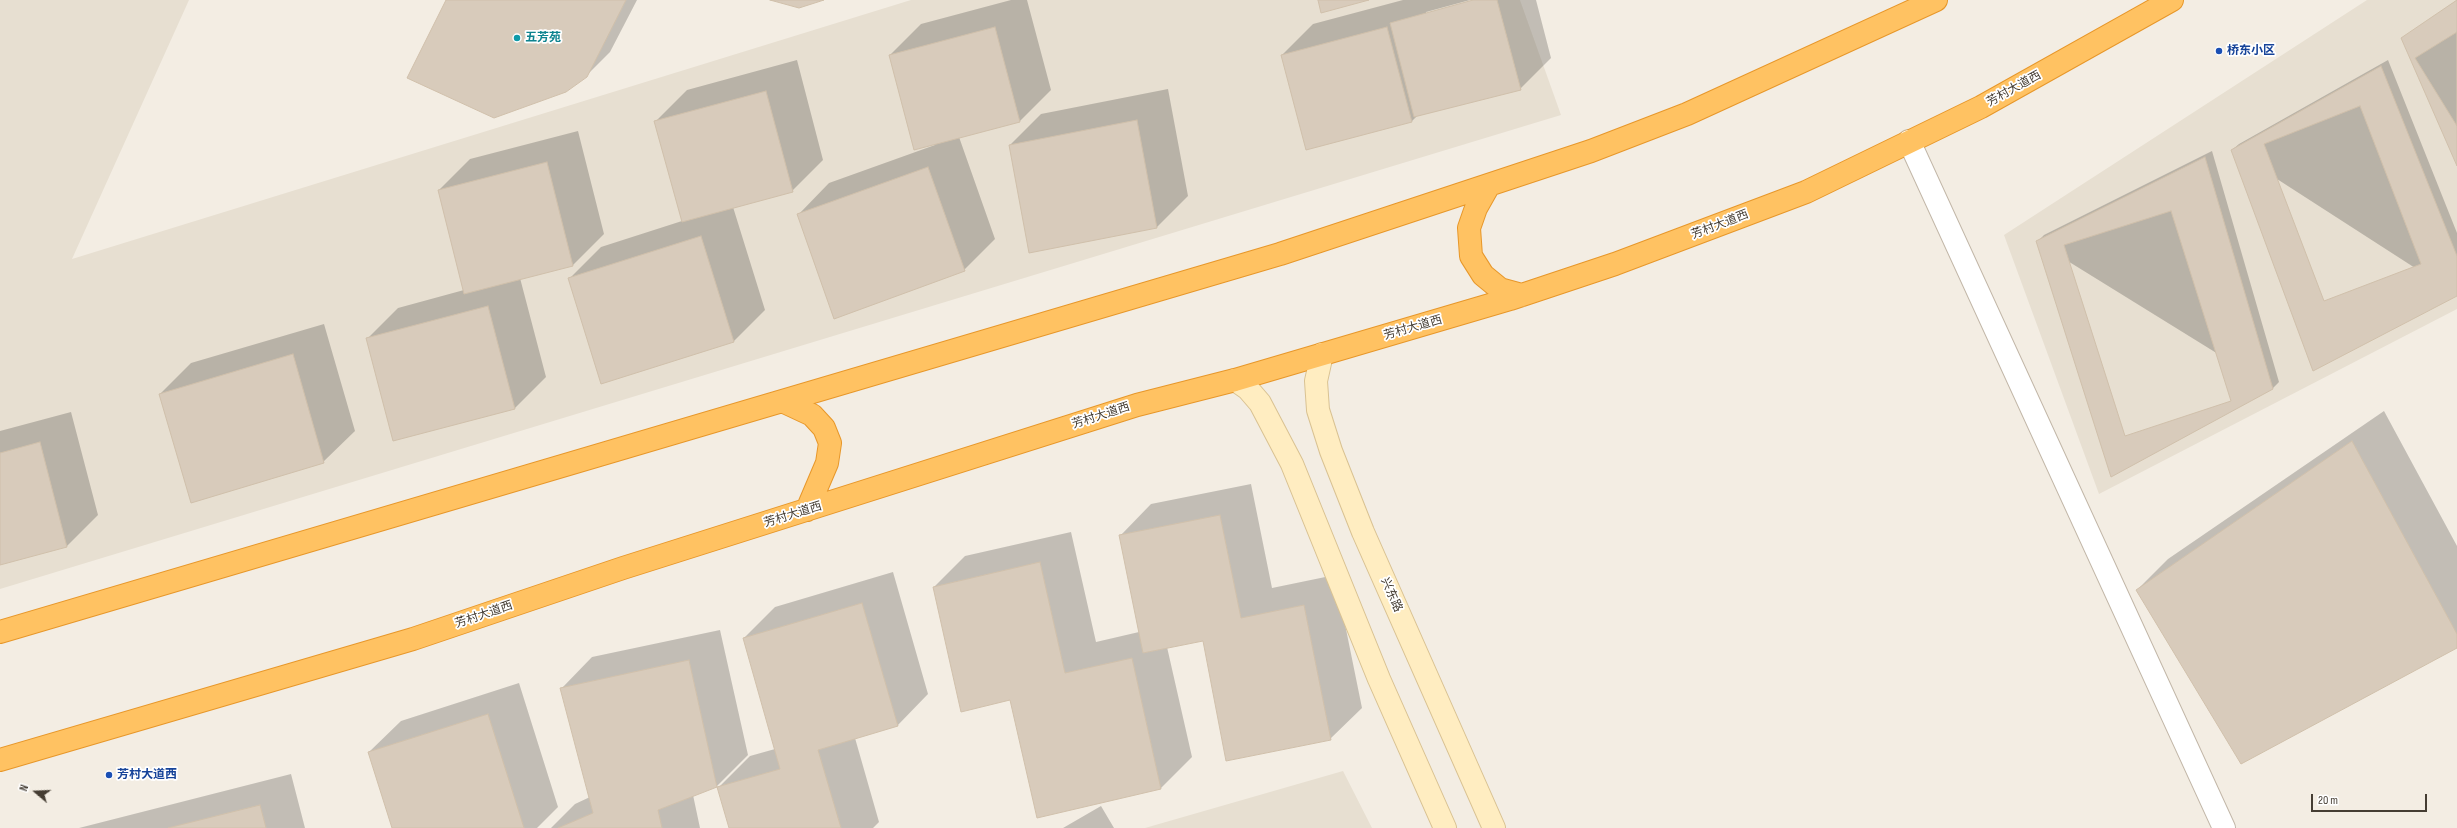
<!DOCTYPE html>
<html>
<head>
<meta charset="utf-8">
<style>
	body { margin:0 }
	#map { position:relative; width:2457px; height:828px; overflow:hidden; background:#f3ede3; font-family:"Sofia Sans Condensed",sans-serif }
	canvas { display:block }
	.north { position:absolute; left:16px; top:772px; width:40px; height:40px; -webkit-text-stroke:3px #fff; paint-order:stroke; rotate:289deg; font-size:11px; font-weight:700; line-height:16px; text-align:center; color:#453d33 }
	.north::after { content:''; display:block; margin:auto; width:14px; height:18px; background:#453d33; clip-path:polygon(50% 0,100% 100%,50% 72%,0 100%) }
	.scale { position:absolute; left:2311px; top:794px; width:116px; height:18px; box-sizing:border-box; border:2px solid #453d33; border-top:0; padding-left:5px; font-size:12px; line-height:14px; white-space:nowrap; color:#453d33; -webkit-text-stroke:3px #fff; paint-order:stroke }
</style>
</head>
<body>
<div id="map">
<canvas width="2457" height="828"></canvas>
<div class="north">N</div>
<div class="scale">20 m</div>
</div>
<script>
const c = document.querySelector('canvas').getContext('2d');
c.lineJoin = 'round';
function paint(path, color) {
  c.fillStyle = color;
  c.fill(path, 'evenodd');
}
function shape(rows) {
  const path = new Path2D();
  for (const r of rows) {
    path.moveTo(r[0], r[1]);
    for (let i = 2; i < r.length; i += 2) path.lineTo(r[i], r[i + 1]);
  }
  return path;
}
function stroke(path, color, width, dash) {
  c.strokeStyle = color;
  c.lineWidth = width;
  c.lineCap = dash ? 'butt' : 'round';
  c.setLineDash(dash || []);
  c.stroke(path);
}
function drawText(font, color, halo, rows, align = 'center') {
  c.font = font + ' "Sofia Sans Condensed","Noto Sans SC",sans-serif';
  c.lineWidth = 3.5;
  c.setLineDash([]);
  c.textBaseline = 'middle';
  c.strokeStyle = halo;
  c.fillStyle = color;
  for (const [text, x, y, turn = 0] of rows) {
    c.save();
    c.translate(x, y);
    c.rotate((+turn || 0) * Math.PI / 180);
    c.textAlign = isNaN(turn) ? turn : align;
    if (halo) c.strokeText(text, 0, 0);
    c.fillText(text, 0, 0);
    c.restore();
  }
}
paint(shape([
	[0,0,189,0,72,259,911,0,1520,0,1561,115,0,589],
	[2367,0,2457,0,2457,309,2099,494,2004,235],
	[1343,771,1372,828,1145,828]
]), '#e7dfd1');
paint(shape([
	[447,0,637,0,610,52,586,76],
	[1011,0,1027,0,1051,90,1020,121,959,137,995,239,964,270,798,215,829,183,935,145,890,55,921,24],
	[1403,0,1470,0,1426,12,1426,14,1477,0,1536,0,1551,58,1520,89,1417,116,1412,121,1282,55,1313,24],
	[2457,0,2457,164,2402,39],
	[797,60,823,160,792,191,733,207,765,310,734,341,570,278,601,247,682,221,656,121,687,90],
	[2388,60,2457,233,2457,295,2232,150,2239,144],
	[1168,89,1188,196,1157,227,1030,252,1010,145,1041,114],
	[578,131,604,234,573,265,520,278,546,377,515,408,367,339,398,308,464,290,439,190,470,159],
	[2212,151,2279,382,2273,388,2037,242,2044,235],
	[324,324,355,431,323,462,160,394,191,363],
	[2384,411,2457,546,2457,647,2137,590,2168,559],
	[71,412,98,515,67,546,0,564,0,431],
	[1251,484,1272,588,1335,575,1362,708,1330,739,1203,640,1167,647,1192,757,1161,788,1011,699,934,587,965,556,1071,532,1096,642,1139,632,1120,536,1151,504],
	[893,572,928,694,897,726,855,738,879,822,873,828,730,828,718,788,750,756,775,749,744,638,775,607],
	[720,630,748,755,717,786,693,795,700,828,551,828,575,804,590,797,561,689,592,657],
	[519,683,558,807,537,828,393,828,369,752,401,721],
	[291,774,305,828,79,828],
	[1101,806,1114,828,1063,828]
]), '#0003');
const building = shape([
	[446,0,626,0,587,77,566,92,494,118,407,78,446,0],
	[770,0,824,0,799,8,770,0],
	[1318,0,1369,0,1321,13,1318,0],
	[1473,0,1497,0,1521,90,1414,117,1390,23,1473,0],
	[2457,0,2457,166,2401,38,2457,0],
	[995,27,1020,122,914,150,889,55,995,27],
	[1387,27,1412,122,1306,150,1281,55,1387,27],
	[2457,32,2457,126,2415,58,2457,32],
	[2381,66,2457,256,2457,296,2313,371,2231,150,2381,66],
	[766,91,793,192,682,222,654,121,766,91],
	[2360,106,2421,264,2324,301,2264,144,2360,106],
	[1137,120,1157,228,1029,253,1009,145,1137,120],
	[2205,157,2273,389,2111,477,2036,241,2205,157],
	[547,162,573,266,464,294,438,190,547,162],
	[928,167,965,271,834,319,797,214,928,167],
	[2171,211,2231,401,2125,436,2064,245,2171,211],
	[701,236,734,342,601,384,568,278,701,236],
	[488,306,515,409,393,441,366,338,488,306],
	[293,354,324,463,191,503,159,394,293,354],
	[2352,441,2457,634,2457,648,2241,764,2136,590,2352,441],
	[40,442,67,547,0,565,0,453,40,442],
	[1220,515,1241,618,1304,605,1331,740,1226,761,1203,641,1143,653,1119,535,1220,515],
	[1040,562,1065,673,1132,658,1161,789,1037,818,1010,700,961,712,933,587,1040,562],
	[862,603,898,726,818,750,841,828,729,828,717,787,780,769,743,638,862,603],
	[689,660,717,787,658,810,662,828,558,828,593,813,560,688,689,660],
	[488,714,524,828,392,828,368,752,488,714],
	[260,805,266,828,168,828,260,805]
]);
paint(building, '#d8cbbb');
stroke(building, '#d0c0ab', 1);
const street = shape([
	[1909,141,2224,828]
]);
const secondary = shape([
	[1322,354,1316,381,1318,410,1331,451,1363,532,1494,828],
	[1235,380,1248,389,1260,403,1292,464,1379,679,1445,828]
]);
const highway = shape([
	[1489,185,1476,208,1469,228,1471,256,1483,275,1500,289,1522,295],
	[782,401,812,415,824,428,830,443,827,463,807,510],
	[0,632,1280,254,1591,151,1687,114,1936,0],
	[0,760,413,639,623,568,1137,405,1235,380,1510,299,1615,264,1806,192,1981,107,2172,0]
]);
stroke(street, '#c2b7a8', 24);
stroke(secondary, '#d9c292', 24);
stroke(highway, '#e7972a', 24);
stroke(street, '#fff', 22);
stroke(secondary, '#ffedc1', 22);
stroke(highway, '#ffc262', 22);
for (const [x, y, r, color] of [
	[517,38,4,"#0f9aa8"],
	[2219,51,4,"#1a4fb4"],
	[109,775,4,"#1a4fb4"]
]) {
  const dot = new Path2D();
  dot.arc(x, y, r, 0, 2 * Math.PI);
  c.fillStyle = color;
  c.fill(dot);
  stroke(dot, '#fff', 1.5);
}
drawText('bold 12px', '#0d838f', '#fff', [
	["五芳苑",525,38]
], 'left');
drawText('bold 12px', '#164399', '#fff', [
	["桥东小区",2227,51],
	["芳村大道西",117,775]
], 'left');
drawText('12px', '#453d33', '#fff', [
	["芳村大道西",2014,89,-29],
	["芳村大道西",1720,225,-21],
	["芳村大道西",1413,328,-16],
	["芳村大道西",1101,416,-18],
	["芳村大道西",793,515,-17],
	["兴东路",1391,595,66],
	["芳村大道西",484,615,-19]
]);
</script>
</body>
</html>
